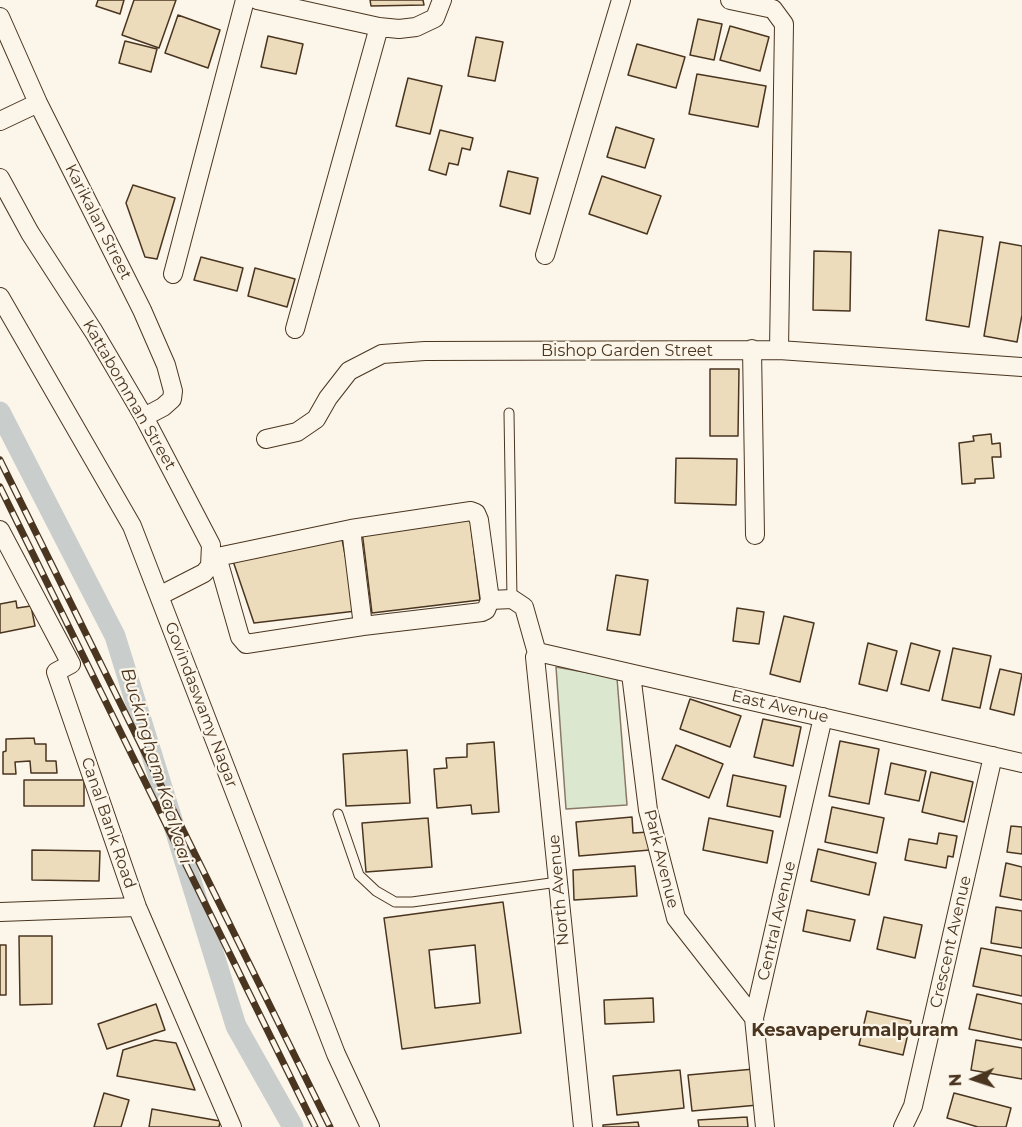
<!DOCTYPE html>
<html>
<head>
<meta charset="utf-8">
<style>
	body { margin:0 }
	#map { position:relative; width:1022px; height:1127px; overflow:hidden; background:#fbf6e9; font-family:Montserrat,sans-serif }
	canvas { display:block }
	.north { position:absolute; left:944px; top:1049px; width:60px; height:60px; -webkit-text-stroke:4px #fbf6e9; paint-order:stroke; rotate:267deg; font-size:16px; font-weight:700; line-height:24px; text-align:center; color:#4a3520 }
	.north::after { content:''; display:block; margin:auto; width:21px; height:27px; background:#4a3520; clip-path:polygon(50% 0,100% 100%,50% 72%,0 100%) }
</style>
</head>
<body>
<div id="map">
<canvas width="1022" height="1127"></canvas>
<div class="north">N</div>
</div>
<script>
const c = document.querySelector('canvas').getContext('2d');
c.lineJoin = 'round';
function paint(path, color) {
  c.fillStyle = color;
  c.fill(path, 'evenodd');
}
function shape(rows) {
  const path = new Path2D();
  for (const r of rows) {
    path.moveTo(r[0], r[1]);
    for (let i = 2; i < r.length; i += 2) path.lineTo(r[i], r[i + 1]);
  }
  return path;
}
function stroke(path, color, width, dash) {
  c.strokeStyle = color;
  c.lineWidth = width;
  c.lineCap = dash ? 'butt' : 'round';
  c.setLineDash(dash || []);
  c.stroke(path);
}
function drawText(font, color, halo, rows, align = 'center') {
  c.font = font + ' Montserrat,sans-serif';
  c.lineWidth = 4.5;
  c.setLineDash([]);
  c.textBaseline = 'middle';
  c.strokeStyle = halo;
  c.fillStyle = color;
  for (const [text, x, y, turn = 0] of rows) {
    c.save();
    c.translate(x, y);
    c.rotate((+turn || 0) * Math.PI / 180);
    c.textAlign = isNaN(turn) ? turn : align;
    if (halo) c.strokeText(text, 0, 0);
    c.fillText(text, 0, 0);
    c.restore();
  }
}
const green = shape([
	[556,667,617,678,627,805,566,809,556,667]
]);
paint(green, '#dce7d0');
stroke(green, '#887966', 1.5);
stroke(shape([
	[0,412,115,636,236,1026,293,1127]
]), '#c9cecd', 21);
const building = shape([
	[98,0,124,0,120,14,96,6,98,0],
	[134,0,176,0,159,48,122,35,134,0],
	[370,0,423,0,424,5,371,6,370,0],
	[178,15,220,30,208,68,165,53,178,15],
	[698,19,722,24,714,60,690,55,698,19],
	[730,26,769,37,760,71,720,60,730,26],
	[268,36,303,44,296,74,261,67,268,36],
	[476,37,503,42,495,81,468,76,476,37],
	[125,41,157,49,151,72,119,63,125,41],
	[637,44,685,57,676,88,628,75,637,44],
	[697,74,766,86,758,127,689,114,697,74],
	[408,78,442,86,430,134,396,126,408,78],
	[616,127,654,139,645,168,607,157,616,127],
	[440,130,473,138,470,150,462,148,458,165,449,163,446,175,429,170,440,130],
	[508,171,538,178,530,214,500,206,508,171],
	[602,176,661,196,647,234,589,214,602,176],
	[133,185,175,198,157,259,145,257,126,203,133,185],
	[939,230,983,237,969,327,926,320,939,230],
	[1000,242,1022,246,1022,315,1017,342,984,336,1000,242],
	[814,251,851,252,850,311,813,310,814,251],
	[201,257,243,268,237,291,194,280,201,257],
	[255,268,295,279,287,307,248,296,255,268],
	[710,369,739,369,738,436,710,436,710,369],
	[991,434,992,444,1000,443,1001,457,992,457,994,478,975,479,975,483,962,484,959,443,974,441,973,436,991,434],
	[676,458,737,459,736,505,675,503,676,458],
	[470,518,480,600,372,613,362,531,470,518],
	[342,539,356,611,254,623,232,558,342,539],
	[616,575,648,580,640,635,607,630,616,575],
	[16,601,17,608,31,606,35,626,0,633,0,604,16,601],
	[737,608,764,612,759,644,733,641,737,608],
	[784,616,814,623,800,682,770,674,784,616],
	[868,643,897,651,887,691,859,684,868,643],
	[911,643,940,651,929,691,901,684,911,643],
	[953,648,991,656,980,708,942,700,953,648],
	[1000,669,1022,674,1014,715,990,709,1000,669],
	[690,699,741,716,730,747,680,729,690,699],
	[763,719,801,727,793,766,754,757,763,719],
	[34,738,35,744,46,744,46,761,56,761,57,773,31,773,30,761,15,762,16,774,3,774,3,752,6,751,6,739,34,738],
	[840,741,879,749,869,804,829,796,840,741],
	[494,742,499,812,472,814,471,805,437,808,434,769,447,768,446,758,467,757,467,744,494,742],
	[676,745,723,764,709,798,662,779,676,745],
	[407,750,410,803,346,806,343,754,407,750],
	[891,763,926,771,919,801,885,794,891,763],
	[931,772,973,782,964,822,922,812,931,772],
	[733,775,786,786,780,817,727,806,733,775],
	[24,780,84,780,84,806,24,806,24,780],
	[832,807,884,818,877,853,825,842,832,807],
	[632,817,633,833,649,832,650,850,579,856,576,822,632,817],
	[428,818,432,867,366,872,362,823,428,818],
	[709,818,773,831,767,863,703,850,709,818],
	[1011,826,1022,827,1022,854,1007,852,1011,826],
	[939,833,957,836,953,857,948,856,946,868,905,860,909,839,937,844,939,833],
	[818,849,876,863,869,895,811,881,818,849],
	[32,850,100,851,99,881,32,880,32,850],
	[1006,863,1022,867,1022,900,1000,896,1006,863],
	[635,866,637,896,574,900,573,870,635,866],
	[503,902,521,1033,402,1049,384,918,503,902],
	[475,945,480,1003,435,1008,429,950,475,945],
	[996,907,1022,911,1022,948,991,943,996,907],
	[807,910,855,920,850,941,803,931,807,910],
	[884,917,922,925,915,958,877,949,884,917],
	[19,936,52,936,52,1004,20,1005,19,936],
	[0,945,6,945,6,995,0,995,0,945],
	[981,948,1022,956,1022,996,973,986,981,948],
	[977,994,1022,1004,1022,1040,969,1029,977,994],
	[653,998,654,1022,605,1024,604,1000,653,998],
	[156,1004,165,1030,107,1049,98,1024,156,1004],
	[867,1011,911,1021,903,1055,859,1045,867,1011],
	[155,1040,176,1043,195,1090,117,1076,123,1050,155,1040],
	[976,1040,1022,1048,1022,1079,971,1070,976,1040],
	[754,1069,758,1105,692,1111,688,1075,754,1069],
	[680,1070,684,1108,617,1115,613,1076,680,1070],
	[104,1093,129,1100,121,1127,94,1127,104,1093],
	[954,1093,1011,1108,1006,1127,978,1127,947,1118,954,1093],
	[152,1109,220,1121,219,1127,149,1127,152,1109],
	[747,1117,748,1127,699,1127,698,1120,747,1117],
	[638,1122,639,1127,603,1127,603,1125,638,1122]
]);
paint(building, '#ecdcbc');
stroke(building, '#4a3520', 1.5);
const lane = shape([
	[509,413,512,599],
	[338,814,359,875,376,891,395,902,412,902,558,882]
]);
const street = shape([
	[257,0,379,27,399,29,416,27,435,18,442,0],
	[730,0,773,9,784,24,779,350],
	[0,17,38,103,142,310,166,365,173,391,172,399,163,407,144,417],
	[0,121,38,103],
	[0,178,30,233,94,332,144,417,211,545,210,566,204,573,159,596],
	[545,255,621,0],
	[173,274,245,0],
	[0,297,132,526,336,1054,370,1127],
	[295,329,379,27],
	[752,349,755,535],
	[266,439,297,432,316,419,328,398,349,371,382,354,425,351,779,350,1022,367],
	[351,529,363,626],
	[0,530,71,664,56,672,137,907,232,1127],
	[490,600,479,520,476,513,471,511,351,529,222,556,218,560,240,637,246,644,363,626,482,612,486,610,490,600,512,599,524,607,537,653,535,657,583,1127],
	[537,653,542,653,1022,763],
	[631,674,648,810,676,918,754,1018],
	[0,912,137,907],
	[765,1127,754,1018,823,717],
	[903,1127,913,1106,993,756]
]);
stroke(lane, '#4a3520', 11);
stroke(street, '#4a3520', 20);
stroke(lane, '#fbf6e9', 9);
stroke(street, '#fbf6e9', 18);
const rail = shape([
	[0,460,330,1127],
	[0,487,315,1127]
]);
stroke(rail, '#4a3520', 7);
stroke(rail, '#fbf6e9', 4.5, [14]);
drawText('16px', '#4a3520', '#fbf6e9', [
	["Karikalan Street",98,222,63],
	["Bishop Garden Street",627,351],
	["Kattabomman Street",129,395,60],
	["Govindaswamy Nagar",201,705,69],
	["East Avenue",780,707,13],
	["Canal Bank Road",108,823,71],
	["Park Avenue",661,859,76],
	["North Avenue",559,890,-95],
	["Central Avenue",777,921,-77],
	["Crescent Avenue",951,942,-77]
]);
drawText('italic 18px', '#4a3520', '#fbf6e9', [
	["Buckingham Kaalvaai",156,766,73]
]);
drawText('bold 18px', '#4a3520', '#fbf6e9', [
	["Kesavaperumalpuram",855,1031]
]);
</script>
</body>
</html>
